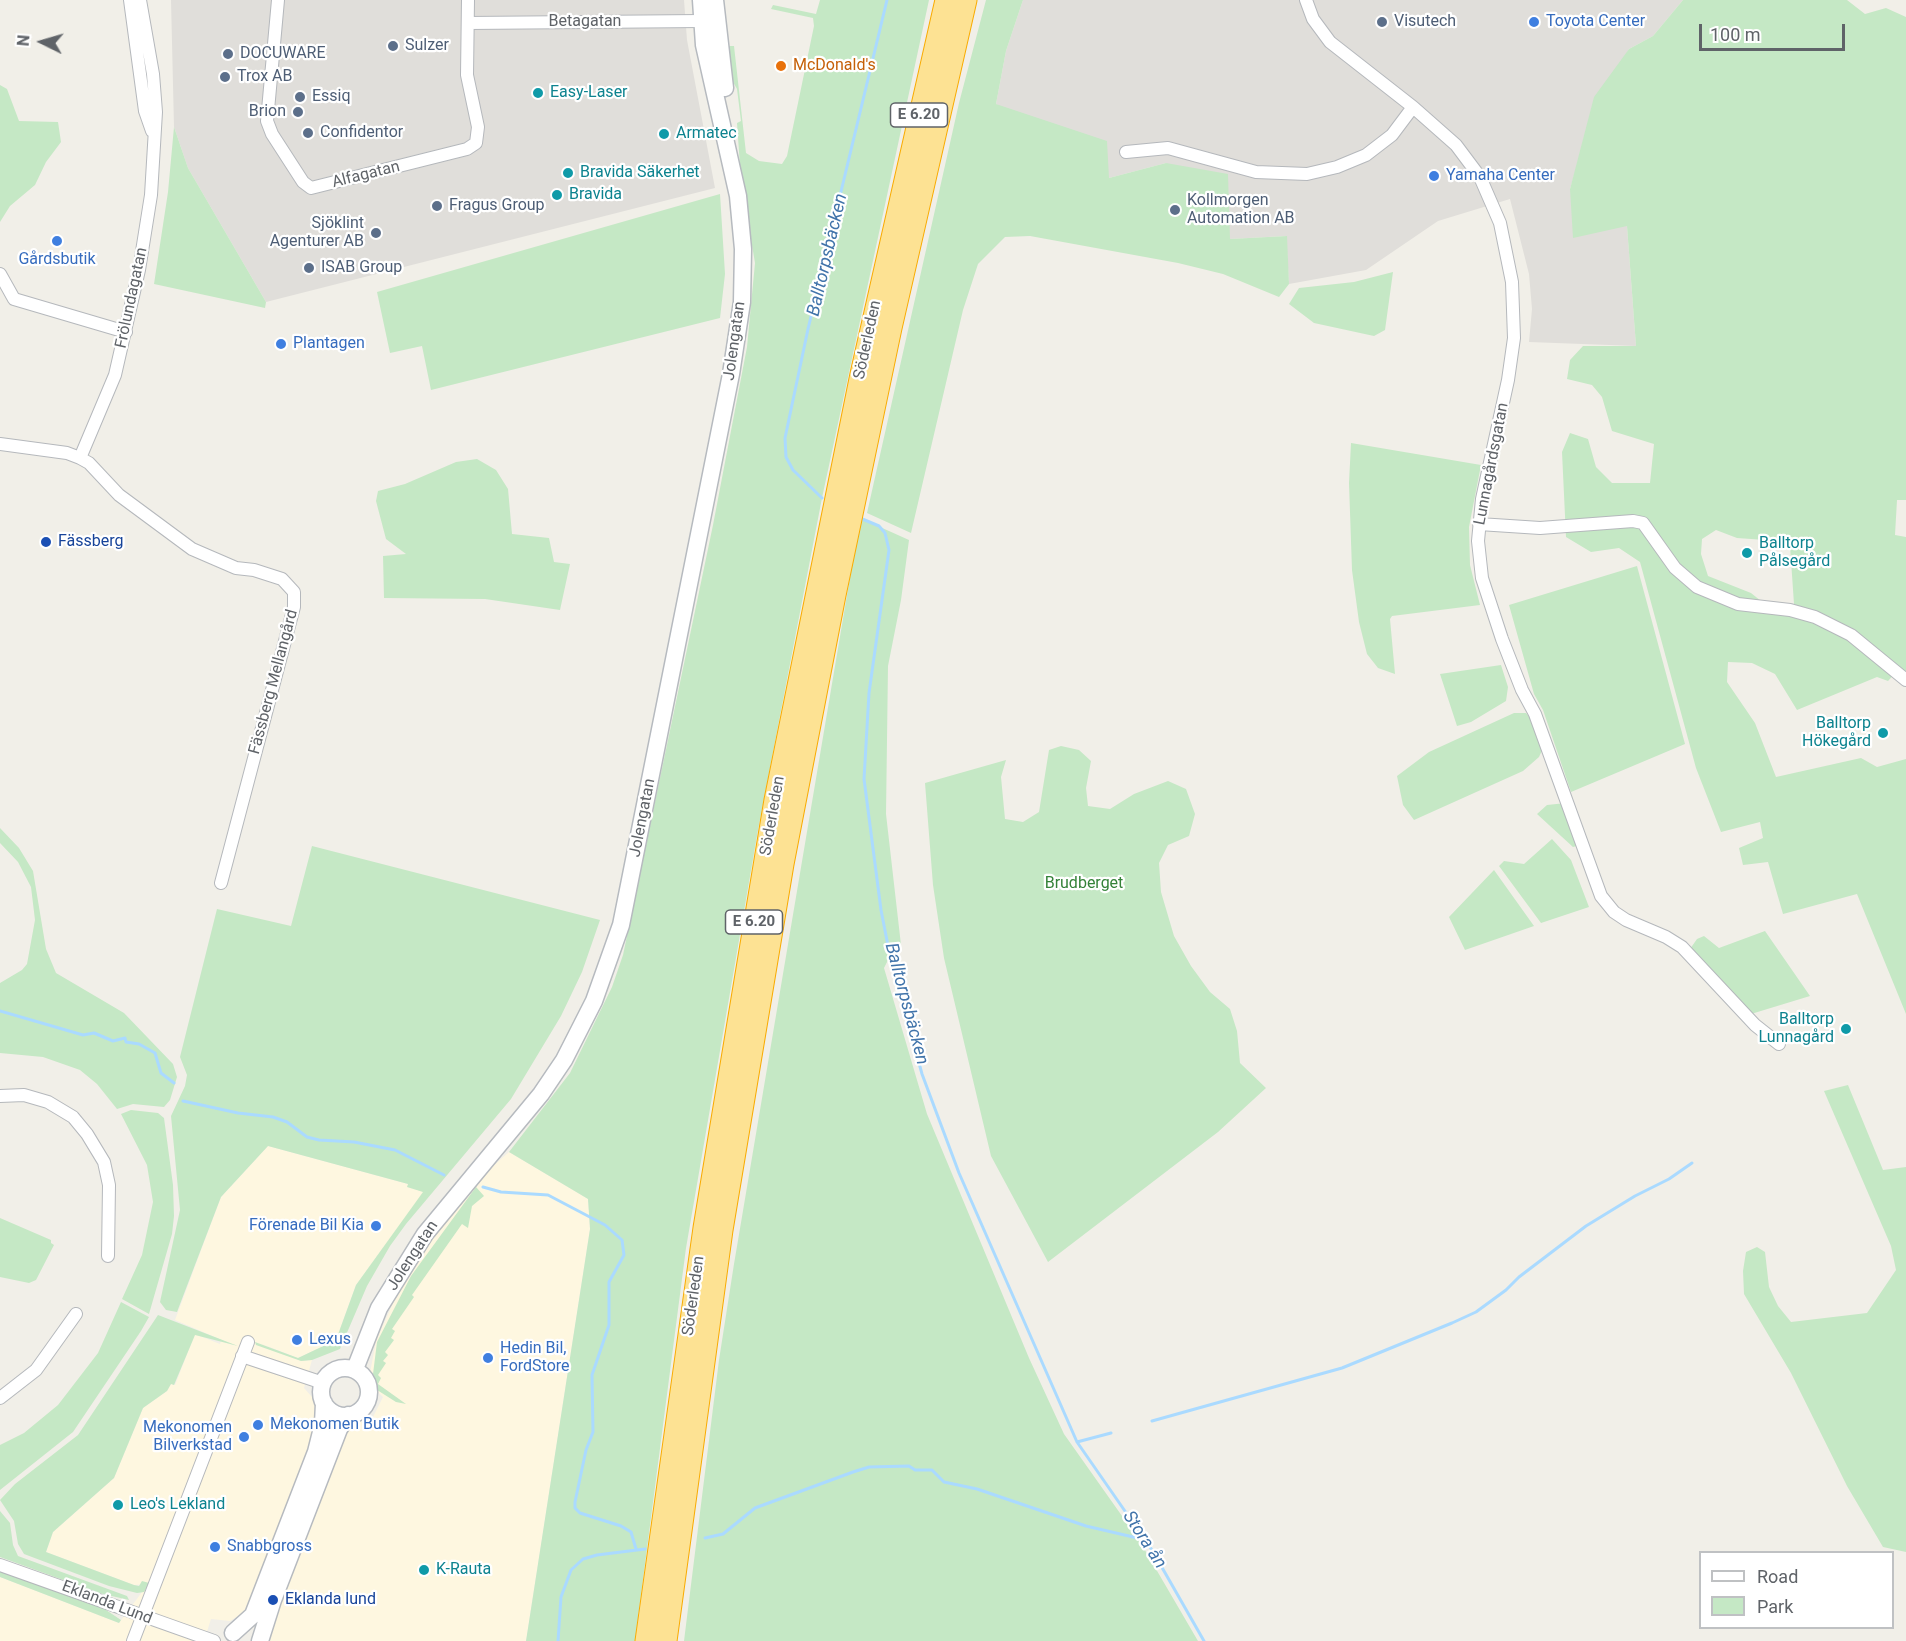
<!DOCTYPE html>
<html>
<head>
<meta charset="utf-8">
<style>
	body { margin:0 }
	#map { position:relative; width:1906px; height:1641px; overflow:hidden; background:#f1efe8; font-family:Roboto,sans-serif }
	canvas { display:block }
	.legend { position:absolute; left:1699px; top:1551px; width:195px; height:78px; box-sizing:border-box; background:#fff; border:2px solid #bfc1c3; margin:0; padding:8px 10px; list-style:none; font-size:18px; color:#5f6368 }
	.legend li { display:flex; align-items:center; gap:12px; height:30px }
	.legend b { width:30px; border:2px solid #bfc1c3 }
	.north { position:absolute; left:12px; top:12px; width:60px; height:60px; -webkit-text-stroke:4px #fff; paint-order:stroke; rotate:275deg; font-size:16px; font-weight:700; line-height:24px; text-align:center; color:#5f6368 }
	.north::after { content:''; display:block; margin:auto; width:21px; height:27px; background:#5f6368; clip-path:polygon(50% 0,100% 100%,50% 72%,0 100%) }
	.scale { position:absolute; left:1699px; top:24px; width:146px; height:27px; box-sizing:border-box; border:3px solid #5f6368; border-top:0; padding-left:8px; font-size:18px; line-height:21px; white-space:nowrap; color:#5f6368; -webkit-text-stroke:4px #fff; paint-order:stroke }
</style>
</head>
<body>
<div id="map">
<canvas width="1906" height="1641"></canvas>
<ul class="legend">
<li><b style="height:8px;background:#fff"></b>Road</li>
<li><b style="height:16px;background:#c5e8c5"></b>Park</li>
</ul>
<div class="north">N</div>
<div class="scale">100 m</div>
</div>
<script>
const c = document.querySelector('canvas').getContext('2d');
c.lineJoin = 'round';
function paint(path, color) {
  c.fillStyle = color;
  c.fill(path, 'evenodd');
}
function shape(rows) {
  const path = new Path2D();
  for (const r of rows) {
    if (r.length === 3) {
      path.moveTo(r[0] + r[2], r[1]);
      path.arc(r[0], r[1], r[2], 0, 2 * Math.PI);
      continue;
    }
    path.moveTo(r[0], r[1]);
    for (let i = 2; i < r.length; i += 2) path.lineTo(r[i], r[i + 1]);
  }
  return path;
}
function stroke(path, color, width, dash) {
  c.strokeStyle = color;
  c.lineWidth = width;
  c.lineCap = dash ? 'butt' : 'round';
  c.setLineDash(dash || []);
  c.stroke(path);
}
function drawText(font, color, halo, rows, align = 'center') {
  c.font = font + ' Roboto,sans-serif';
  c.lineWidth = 4.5;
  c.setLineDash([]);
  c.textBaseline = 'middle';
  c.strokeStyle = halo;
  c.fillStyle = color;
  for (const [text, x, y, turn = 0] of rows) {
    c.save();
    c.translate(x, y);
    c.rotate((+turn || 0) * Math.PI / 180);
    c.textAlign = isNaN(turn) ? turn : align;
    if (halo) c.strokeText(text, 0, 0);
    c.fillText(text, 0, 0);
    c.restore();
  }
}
paint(shape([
	[268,1146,408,1184,408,1187,424,1192,356,1285,336,1340,298,1358,259,1343,301,1361,312,1360,304,1388,321,1407,318,1438,246,1611,230,1621,211,1619,204,1641,0,1641,0,1577,119,1623,148,1584,134,1585,46,1552,53,1532,114,1478,143,1408,167,1391,171,1384,175,1385,195,1334,220,1344,221,1341,236,1346,175,1320,221,1197],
	[509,1152,588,1199,590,1229,526,1641,270,1641,274,1620,337,1442,348,1425,372,1419,383,1397,373,1387,370,1373,376,1341,400,1288,432,1236,476,1181]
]), '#fef7e0');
paint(shape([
	[171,0,684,0,687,40,715,188,266,302,188,168,174,127],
	[1023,0,1683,0,1653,36,1629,49,1577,166,1570,189,1627,226,1636,346,1529,342,1532,309,1529,274,1510,199,1438,221,1366,270,1289,284,1286,236,1230,239,1166,163,1109,178,996,104,1006,51]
]), '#e0deda');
paint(shape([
	[820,0,929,0,822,498,758,830,686,1248,635,1641,526,1641,590,1229,588,1199,509,1152,570,1073,612,987,623,955,713,525,747,347,755,263,741,180,737,123,741,121,737,89,732,80,727,46,734,46,746,153,759,161,782,164,787,156,814,26,813,18,771,9,773,5,816,14],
	[986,0,1023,0,1006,51,996,104,1107,141,1109,178,1166,163,1228,174,1230,239,1287,236,1289,284,1279,297,1223,274,1178,263,1030,236,1005,237,978,264,963,310,911,533,867,513,959,103],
	[1683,0,1847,0,1865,14,1886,8,1906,17,1906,500,1897,500,1895,535,1906,537,1906,671,1899,669,1888,681,1877,677,1797,710,1775,674,1752,663,1728,662,1727,682,1755,723,1776,777,1861,758,1877,767,1906,759,1906,1014,1857,894,1783,914,1768,862,1743,865,1739,848,1763,838,1760,822,1721,832,1696,768,1640,562,1619,548,1591,552,1566,537,1562,452,1570,433,1588,439,1596,467,1612,483,1650,483,1654,444,1612,431,1602,397,1592,385,1567,379,1570,360,1583,346,1636,346,1627,226,1573,238,1570,189,1594,97,1629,49,1653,36],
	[1716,530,1737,538,1765,540,1790,546,1794,604,1761,601,1751,593,1708,576,1701,554,1702,539],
	[0,85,7,89,19,121,58,122,61,142,46,162,35,185,10,206,0,222],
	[174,127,188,168,266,302,265,308,154,284,168,192],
	[720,194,725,274,720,318,431,390,422,346,390,353,377,292],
	[1393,272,1385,330,1374,336,1314,323,1289,304,1299,288,1354,282],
	[1351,443,1481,465,1469,527,1470,565,1480,605,1392,616,1390,619,1395,674,1378,668,1367,654,1359,622,1352,570,1349,483],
	[477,459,496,470,508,489,512,534,549,538,554,562,570,564,560,610,485,599,384,598,383,556,406,554,386,539,376,501,378,491,405,484,456,462],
	[860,518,909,540,901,600,888,666,886,814,901,945,890,956,884,968,927,1114,1029,1358,1064,1434,1139,1540,1198,1641,684,1641,719,1360,734,1264],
	[1637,566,1685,744,1571,792,1543,710,1534,694,1509,605],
	[1501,665,1508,687,1506,701,1471,722,1457,726,1440,674],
	[1514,713,1526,713,1533,721,1544,746,1539,757,1523,771,1414,820,1403,805,1397,776,1429,752],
	[1061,746,1079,750,1091,761,1086,788,1088,806,1110,809,1134,794,1168,781,1186,789,1195,814,1189,836,1168,845,1159,863,1161,892,1174,936,1191,966,1210,992,1230,1009,1237,1031,1240,1063,1266,1088,1218,1132,1048,1262,991,1156,944,958,933,885,925,783,1006,760,1001,777,1005,819,1023,822,1039,812,1049,750],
	[1566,803,1580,845,1573,847,1537,814,1547,805],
	[0,828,19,848,33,871,46,949,56,973,124,1013,173,1064,177,1077,170,1100,164,1107,133,1104,117,1109,97,1084,80,1070,43,1057,0,1053,0,983,22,970,27,964,35,920,31,887,18,862,0,843],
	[1552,839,1571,860,1589,907,1541,923,1499,866,1504,861,1524,864],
	[312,846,600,920,582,972,561,1016,511,1099,406,1224,390,1246,367,1286,340,1349,312,1360,301,1361,256,1345,255,1342,298,1358,336,1340,356,1285,423,1192,407,1187,408,1184,268,1146,221,1197,177,1312,166,1310,160,1302,180,1210,171,1116,185,1086,187,1075,180,1057,217,909,291,926],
	[1494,870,1534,926,1465,950,1449,917],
	[1765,931,1810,996,1751,1014,1690,949,1697,939,1704,936,1719,948],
	[1848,1085,1883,1170,1906,1167,1906,1552,1883,1547,1847,1486,1791,1373,1744,1294,1743,1271,1746,1252,1757,1247,1765,1252,1769,1287,1778,1306,1791,1322,1867,1313,1896,1270,1891,1246,1824,1091],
	[131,1110,158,1113,164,1118,173,1185,174,1216,172,1234,149,1314,122,1299,142,1255,153,1202,147,1165,121,1114],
	[476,1187,484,1196,472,1206,468,1228,462,1224,412,1295,414,1297,392,1329,395,1331,391,1338,394,1340,385,1352,388,1355,383,1361,386,1363,378,1375,381,1378,378,1384,406,1404,396,1402,374,1388,372,1382,377,1342,411,1276],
	[0,1218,51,1240,51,1243,54,1245,36,1280,29,1283,0,1277],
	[121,1302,149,1317,141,1331,73,1432,0,1490,0,1445,24,1433,58,1405,98,1353],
	[158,1315,238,1346,195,1335,174,1385,171,1384,167,1391,143,1408,114,1478,53,1532,46,1552,134,1585,139,1586,142,1581,149,1583,144,1592,137,1593,109,1586,24,1554,18,1544,14,1521,0,1500,15,1484,78,1435],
	[0,1511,10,1523,13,1545,18,1556,127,1596,129,1600,99,1593,0,1557],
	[0,1570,103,1608,121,1620,119,1623,0,1577]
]), '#c5e8c5');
stroke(shape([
	[822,498,793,470,786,457,785,438,808,329,887,0],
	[860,518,879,526,885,533,889,550,869,693,864,779,881,910,890,956,922,1074,959,1173,1077,1442,1152,1550,1204,1641],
	[0,1011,83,1035,94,1033,113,1041,125,1038,126,1042,139,1044,155,1053,161,1073,174,1083],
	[183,1101,238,1113,273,1117,287,1122,307,1137,319,1140,354,1142,395,1150,444,1175],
	[483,1187,501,1192,548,1195,605,1225,622,1240,624,1255,609,1282,609,1325,592,1375,593,1432,586,1450,575,1502,575,1508,580,1513,621,1526,631,1532,636,1549],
	[1152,1421,1342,1368,1452,1323,1476,1312,1506,1290,1519,1277,1586,1226,1635,1196,1669,1179,1692,1163],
	[1077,1442,1111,1433],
	[705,1538,723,1534,755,1508,853,1472,869,1467,909,1466,915,1470,932,1470,944,1482,977,1489,1086,1526,1146,1540],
	[558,1641,561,1597,571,1570,583,1559,597,1555,645,1549]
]), '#aadaff', 3);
const street = shape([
	[130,0,145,111,152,131],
	[278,0,267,121,272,134,303,182,311,188,467,149,476,143,478,127,467,75,468,0],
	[1306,0,1313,19,1330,42,1413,107,1456,145,1480,177,1500,223,1512,282,1514,338,1508,380,1482,499,1478,541,1482,578,1502,639,1522,690,1535,714,1601,896,1614,912,1626,920,1666,937,1682,947,1755,1025,1779,1044],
	[468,23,702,21],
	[1126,152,1168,148,1256,172,1307,174,1337,167,1366,155,1392,135,1413,107],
	[0,274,14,299,126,332],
	[0,444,67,453,80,458,89,463,119,495,192,549,236,568,254,570,282,579,294,592,294,607,221,883],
	[80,458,115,375,139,270,151,195,156,112,153,74,140,0],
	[1479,524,1540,528,1633,521,1643,523,1675,568,1697,587,1738,604,1790,610,1815,617,1851,635,1906,680],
	[0,1096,24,1095,48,1102,73,1117,87,1134,104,1162,109,1185,108,1256],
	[242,1356,323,1383],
	[0,1398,36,1370,76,1314],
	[0,1565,214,1641],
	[133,1641,248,1342]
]);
const secondary = shape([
	[715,0,725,88],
	[345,1392,24],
	[355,1369,379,1308,425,1234,541,1094,564,1060,594,1001,621,925,731,374,742,302,743,249,738,196,704,45,701,0],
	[233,1633,253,1615,316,1452,323,1424,324,1403],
	[260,1641,273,1600,339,1429,348,1415]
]);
const highway = shape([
	[646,1641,704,1228,775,800,861,374,946,0],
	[666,1641,722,1230,783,864,835,595,891,328,966,0]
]);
stroke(street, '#b5b8bc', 14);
stroke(secondary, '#b6babf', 19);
stroke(highway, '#f9ab00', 23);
stroke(street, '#fff', 12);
stroke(secondary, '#fff', 16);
stroke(highway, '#fde293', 21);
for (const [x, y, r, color] of [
	[1382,22,6,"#5c6f8a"],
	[1534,22,6,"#3f7fe0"],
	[393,46,6,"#5c6f8a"],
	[228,54,6,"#5c6f8a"],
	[781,66,6,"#e8710a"],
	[225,77,6,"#5c6f8a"],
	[538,93,6,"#0f9aa8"],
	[300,97,6,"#5c6f8a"],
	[298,112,6,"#5c6f8a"],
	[308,133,6,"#5c6f8a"],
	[664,134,6,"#0f9aa8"],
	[568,173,6,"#0f9aa8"],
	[1434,176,6,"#3f7fe0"],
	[557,195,6,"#0f9aa8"],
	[437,206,6,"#5c6f8a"],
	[1175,210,6,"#5c6f8a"],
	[376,233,6,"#5c6f8a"],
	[57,241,6,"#3f7fe0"],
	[309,268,6,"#5c6f8a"],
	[281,344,6,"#3f7fe0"],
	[46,542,6,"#1a4fb4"],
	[1747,553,6,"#0f9aa8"],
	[1883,733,6,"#0f9aa8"],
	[1846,1029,6,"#0f9aa8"],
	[376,1226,6,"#3f7fe0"],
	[297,1340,6,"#3f7fe0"],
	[488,1358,6,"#3f7fe0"],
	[258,1425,6,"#3f7fe0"],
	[244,1437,6,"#3f7fe0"],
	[118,1505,6,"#0f9aa8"],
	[215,1547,6,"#3f7fe0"],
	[424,1570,6,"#0f9aa8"],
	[273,1600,6,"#1a4fb4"]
]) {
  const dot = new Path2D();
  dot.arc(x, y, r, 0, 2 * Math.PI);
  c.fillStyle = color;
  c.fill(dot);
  stroke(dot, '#fff', 2);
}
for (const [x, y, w] of [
	[919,115,57],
	[754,922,57]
]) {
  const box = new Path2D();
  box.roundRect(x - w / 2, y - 12, w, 24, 4.5);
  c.fillStyle = '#fff';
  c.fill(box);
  stroke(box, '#5f6368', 1.5);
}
drawText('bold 15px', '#5f6368', null, [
	["E 6.20",919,115],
	["E 6.20",754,922]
]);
drawText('16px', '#5f6368', '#fff', [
	["Betagatan",585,22],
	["Alfagatan",366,175,-14],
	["Frölundagatan",132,298,-78],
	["Söderleden",868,340,-78],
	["Jolengatan",735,341,-82],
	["Lunnagårdsgatan",1492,464,-79],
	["Fässberg Mellangård",274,682,-75],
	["Söderleden",773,816,-80],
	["Jolengatan",643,818,-79],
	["Jolengatan",413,1256,-57],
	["Söderleden",694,1296,-82],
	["Eklanda Lund",107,1603,21]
]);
drawText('16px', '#4e5e75', '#fff', [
	["Visutech",1394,22],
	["Sulzer",405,46],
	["DOCUWARE",240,54],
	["Trox AB",237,77],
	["Essiq",312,97],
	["Brion",286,112,"right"],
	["Confidentor",320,133],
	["Kollmorgen",1187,201],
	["Automation AB",1187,219],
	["Fragus Group",449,206],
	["Sjöklint",364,224,"right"],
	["Agenturer AB",364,242,"right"],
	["ISAB Group",321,268]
], 'left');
drawText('16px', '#366cbe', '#fff', [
	["Toyota Center",1546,22],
	["Yamaha Center",1446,176],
	["Gårdsbutik",57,260,"center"],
	["Plantagen",293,344],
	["Förenade Bil Kia",364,1226,"right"],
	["Lexus",309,1340],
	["Hedin Bil,",500,1349],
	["FordStore",500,1367],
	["Mekonomen Butik",270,1425],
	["Mekonomen",232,1428,"right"],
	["Bilverkstad",232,1446,"right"],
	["Snabbgross",227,1547]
], 'left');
drawText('16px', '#c56008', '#fff', [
	["McDonald's",793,66]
], 'left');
drawText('16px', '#0d838f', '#fff', [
	["Easy-Laser",550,93],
	["Armatec",676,134],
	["Bravida Säkerhet",580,173],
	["Bravida",569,195],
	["Balltorp",1759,544],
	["Pålsegård",1759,562],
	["Balltorp",1871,724,"right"],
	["Hökegård",1871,742,"right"],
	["Balltorp",1834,1020,"right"],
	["Lunnagård",1834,1038,"right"],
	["Leo's Lekland",130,1505],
	["K-Rauta",436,1570]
], 'left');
drawText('16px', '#164399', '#fff', [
	["Fässberg",58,542],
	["Eklanda lund",285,1600]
], 'left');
drawText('16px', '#348238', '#fff', [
	["Brudberget",1084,884]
]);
drawText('italic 18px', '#4174aa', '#fff', [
	["Balltorpsbäcken",828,255,-77],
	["Balltorpsbäcken",906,1004,75],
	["Stora ån",1144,1540,57]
]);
</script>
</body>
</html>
